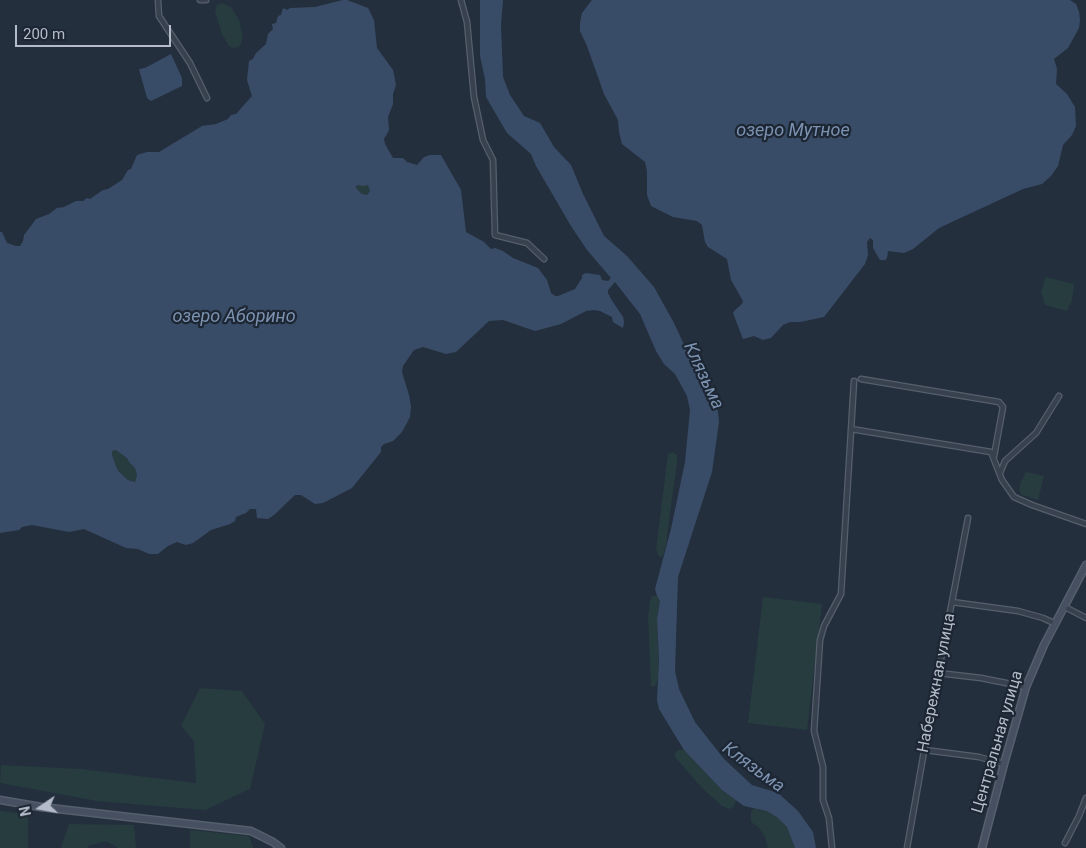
<!DOCTYPE html>
<html>
<head>
<meta charset="utf-8">
<style>
	body { margin:0 }
	#map { position:relative; width:1086px; height:848px; overflow:hidden; background:#242f3e; font-family:Roboto,sans-serif }
	canvas { display:block }
	.north { position:absolute; left:15px; top:783px; width:50px; height:50px; -webkit-text-stroke:4px #1d2633; paint-order:stroke; rotate:258deg; font-size:14px; font-weight:700; line-height:20px; text-align:center; color:#b4bcc9 }
	.north::after { content:''; display:block; margin:auto; width:18px; height:22px; background:#b4bcc9; clip-path:polygon(50% 0,100% 100%,50% 72%,0 100%) }
	.scale { position:absolute; left:15px; top:25px; width:156px; height:22px; box-sizing:border-box; border:2px solid #b4bcc9; border-top:0; padding-left:6px; font-size:15px; line-height:18px; white-space:nowrap; color:#b4bcc9; -webkit-text-stroke:4px #1d2633; paint-order:stroke }
</style>
</head>
<body>
<div id="map">
<canvas width="1086" height="848"></canvas>
<div class="north">N</div>
<div class="scale">200 m</div>
</div>
<script>
const c = document.querySelector('canvas').getContext('2d');
c.lineJoin = 'round';
function paint(path, color) {
  c.fillStyle = color;
  c.fill(path, 'evenodd');
}
function shape(rows) {
  const path = new Path2D();
  for (const r of rows) {
    path.moveTo(r[0], r[1]);
    for (let i = 2; i < r.length; i += 2) path.lineTo(r[i], r[i + 1]);
  }
  return path;
}
function stroke(path, color, width, dash) {
  c.strokeStyle = color;
  c.lineWidth = width;
  c.lineCap = dash ? 'butt' : 'round';
  c.setLineDash(dash || []);
  c.stroke(path);
}
function drawText(font, color, halo, rows, align = 'center') {
  c.font = font + ' Roboto,sans-serif';
  c.lineWidth = 4.5;
  c.setLineDash([]);
  c.textBaseline = 'middle';
  c.strokeStyle = halo;
  c.fillStyle = color;
  for (const [text, x, y, turn = 0] of rows) {
    c.save();
    c.translate(x, y);
    c.rotate((+turn || 0) * Math.PI / 180);
    c.textAlign = isNaN(turn) ? turn : align;
    if (halo) c.strokeText(text, 0, 0);
    c.fillText(text, 0, 0);
    c.restore();
  }
}
paint(shape([
	[222,3,231,7,239,20,243,37,241,44,238,47,233,48,229,46,222,34,215,11,217,5],
	[368,184,370,191,367,195,362,194,356,188,357,185],
	[1046,277,1074,284,1072,300,1067,311,1045,305,1041,291],
	[116,449,127,458,129,462,135,468,137,474,136,482,128,480,118,471,112,455,112,450],
	[673,452,677,455,677,463,667,535,667,541,663,556,659,557,656,549,668,454],
	[1026,472,1044,476,1038,500,1022,495,1019,490,1020,484],
	[652,596,657,596,660,601,657,619,659,677,655,686,651,686,648,618,650,600],
	[763,597,822,604,807,730,748,723],
	[200,688,242,691,265,724,250,789,205,810,97,801,0,783,1,765,81,769,196,783,194,741,181,726],
	[678,750,684,750,722,790,736,800,734,807,729,809,722,806,701,787,675,757,675,753],
	[754,808,768,811,778,818,787,827,795,848,768,848,765,837,759,828,751,822,751,812],
	[0,811,28,814,28,848,0,848],
	[69,824,134,825,136,848,118,848,106,841,88,846,87,848,61,848],
	[190,830,249,836,253,847,253,848,190,848]
]), '#263c3f');
paint(shape([
	[343,0,347,0,368,8,374,20,377,48,393,70,396,85,393,94,393,104,388,117,389,130,384,139,385,144,393,158,403,158,407,162,417,165,424,157,430,155,441,155,461,190,466,232,484,242,491,249,495,248,503,251,513,258,538,268,547,280,551,293,555,296,558,296,575,289,582,278,582,275,586,273,600,275,602,280,608,281,611,278,587,250,571,226,536,166,531,154,507,133,486,97,485,79,480,56,480,0,503,0,501,25,503,77,510,95,524,116,540,123,554,147,571,165,583,194,604,236,627,256,654,287,674,323,692,362,712,391,717,404,719,422,712,472,678,577,675,671,679,689,695,722,724,759,752,785,778,793,798,811,813,832,816,848,795,848,787,827,778,818,767,811,744,806,722,790,684,750,659,709,657,700,659,661,657,619,660,601,657,596,655,589,671,529,685,462,690,410,687,396,675,374,664,364,656,351,640,314,615,282,608,290,608,293,611,299,623,317,624,322,623,328,613,322,612,317,600,311,594,310,586,311,561,324,535,331,503,320,489,321,456,352,446,354,423,347,414,350,403,366,402,372,409,395,411,406,410,417,402,432,393,441,384,444,381,447,381,452,352,488,323,503,315,504,301,495,295,495,274,515,268,519,257,518,256,509,250,509,246,513,236,517,235,521,230,524,211,530,193,543,186,545,177,542,168,546,158,554,149,554,138,549,126,548,84,529,69,532,32,525,22,527,19,530,0,533,0,232,2,232,7,243,16,246,20,246,23,241,24,235,36,219,49,214,57,208,64,207,76,201,83,201,87,198,90,199,103,190,108,189,122,180,128,170,131,169,137,155,147,152,159,152,202,126,216,124,228,119,231,115,236,114,252,96,247,80,249,61,253,59,256,53,266,44,268,34,273,29,272,24,276,23,278,16,281,15,283,8,287,10,290,8,315,7],
	[359,185,362,186,368,185,370,191,367,195,362,194,356,188,356,186],
	[116,450,127,458,129,462,135,468,137,475,135,482,128,480,118,471,112,455,112,451],
	[592,0,1070,0,1076,4,1079,12,1080,19,1079,28,1068,48,1054,59,1057,69,1056,84,1067,94,1075,107,1076,126,1072,135,1063,145,1058,166,1051,176,1042,184,1023,189,939,228,913,249,904,253,888,251,887,258,885,260,880,260,873,248,873,240,870,238,867,242,868,255,865,264,824,317,800,322,790,322,783,325,771,338,763,340,754,336,743,339,733,313,735,310,742,304,743,301,731,280,727,259,708,247,705,242,702,225,697,221,673,217,651,206,647,195,647,171,645,162,622,144,619,132,618,120,604,94,587,46,580,31,580,23,582,13],
	[171,54,182,78,182,86,151,101,147,98,139,69,145,68]
]), '#394c67');
const street = shape([
	[158,0,159,16,190,63,207,98],
	[200,0,206,0],
	[461,0,467,22,474,97,483,140,493,160,495,235,527,243,544,259],
	[861,379,999,402,1003,407,994,456],
	[851,429,991,452,1002,480,1014,497,1032,505,1086,524],
	[1000,473,1005,461,1036,433,1059,396],
	[952,602,1018,611,1043,618,1056,624],
	[1065,607,1086,618],
	[938,673,981,678,1026,687],
	[925,750,979,757,1004,764],
	[1065,843,1079,816,1086,798],
	[832,848,829,818,823,800,823,767,814,731,820,640,824,626,841,594,854,381],
	[907,848,932,706,968,518]
]);
const secondary = shape([
	[0,800,41,807,251,831,273,842,281,848],
	[982,848,1004,764,1026,687,1044,645,1086,565]
]);
stroke(street, '#565f6c', 7);
stroke(secondary, '#565f6c', 9);
stroke(street, '#38414e', 4.5);
stroke(secondary, '#465061', 6);
drawText('16px', '#b4bcc9', '#1d2633', [
	["Набережная улица",937,683,-79],
	["Центральная улица",998,742,-74]
]);
drawText('italic 18px', '#7c92b1', '#1d2633', [
	["озеро Мутное",793,131],
	["озеро Аборино",234,317],
	["Клязьма",703,376,65],
	["Клязьма",753,768,36]
]);
</script>
</body>
</html>
